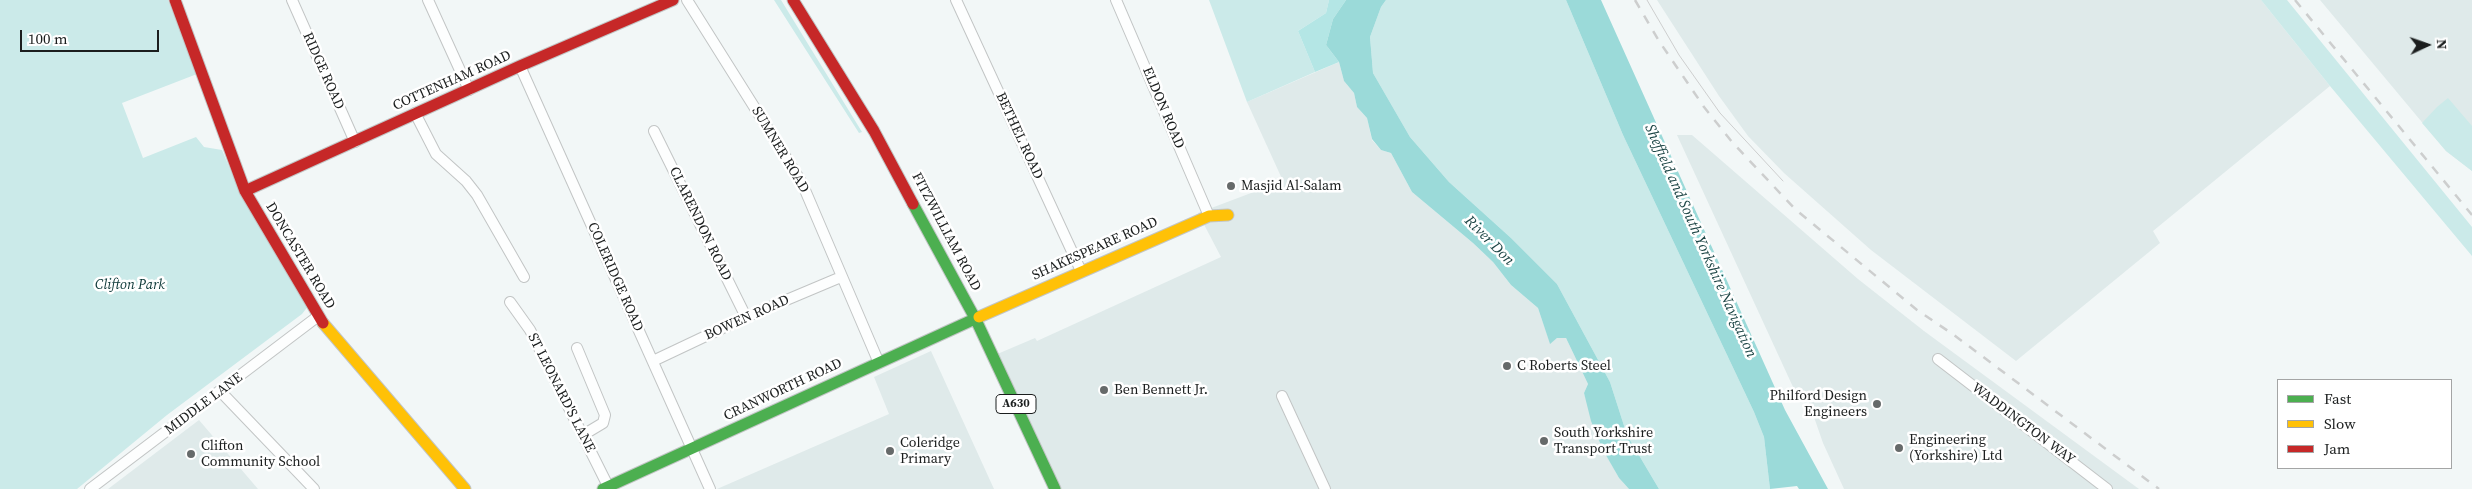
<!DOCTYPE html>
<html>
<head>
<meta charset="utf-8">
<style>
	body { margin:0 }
	#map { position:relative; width:2472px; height:489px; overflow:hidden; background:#f2f7f7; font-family:"Source Serif 4",serif }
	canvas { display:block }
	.legend { position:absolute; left:2277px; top:379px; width:175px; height:90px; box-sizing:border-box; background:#fff; border:1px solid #a4a5a5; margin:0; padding:6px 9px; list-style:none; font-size:15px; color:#1b1e1e }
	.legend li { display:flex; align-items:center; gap:10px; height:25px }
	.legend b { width:25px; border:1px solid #a4a5a5 }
	.north { position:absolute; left:2402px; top:20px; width:50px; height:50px; -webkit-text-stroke:4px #fff; paint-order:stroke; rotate:87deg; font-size:14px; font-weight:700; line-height:20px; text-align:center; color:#1b1e1e }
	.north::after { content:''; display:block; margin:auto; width:18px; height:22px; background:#1b1e1e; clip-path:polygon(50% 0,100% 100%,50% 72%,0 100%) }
	.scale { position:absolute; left:20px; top:30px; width:139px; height:22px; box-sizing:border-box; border:2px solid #1b1e1e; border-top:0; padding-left:6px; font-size:15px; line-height:18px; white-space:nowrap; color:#1b1e1e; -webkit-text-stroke:4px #fff; paint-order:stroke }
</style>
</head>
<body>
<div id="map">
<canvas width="2472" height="489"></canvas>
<ul class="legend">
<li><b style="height:6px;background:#4caf50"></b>Fast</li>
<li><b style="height:6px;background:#ffc107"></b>Slow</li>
<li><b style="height:6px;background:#c62828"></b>Jam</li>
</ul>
<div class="north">N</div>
<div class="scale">100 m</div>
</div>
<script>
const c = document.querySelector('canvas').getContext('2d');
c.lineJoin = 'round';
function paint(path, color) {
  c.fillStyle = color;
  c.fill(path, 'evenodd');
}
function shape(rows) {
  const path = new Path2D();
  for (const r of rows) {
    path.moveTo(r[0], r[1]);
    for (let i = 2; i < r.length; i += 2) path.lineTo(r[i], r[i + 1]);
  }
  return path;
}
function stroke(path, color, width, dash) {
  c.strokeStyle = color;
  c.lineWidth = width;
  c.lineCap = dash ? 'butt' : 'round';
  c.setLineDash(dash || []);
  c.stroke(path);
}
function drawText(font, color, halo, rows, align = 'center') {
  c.font = font + ' "Source Serif 4",serif';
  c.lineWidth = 5;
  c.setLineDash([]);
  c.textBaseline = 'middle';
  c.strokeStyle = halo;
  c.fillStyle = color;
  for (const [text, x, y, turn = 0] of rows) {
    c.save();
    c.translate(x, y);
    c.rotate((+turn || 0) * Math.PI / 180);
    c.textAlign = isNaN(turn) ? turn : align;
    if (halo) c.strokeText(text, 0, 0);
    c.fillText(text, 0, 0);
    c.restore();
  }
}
paint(shape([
	[1657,0,2261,0,2330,86,2153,231,2160,243,2016,361,1871,250,1784,173,1748,136,1719,96],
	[2320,0,2472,0,2472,171,2446,151],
	[1339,62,1344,81,1354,93,1357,107,1367,118,1372,140,1381,150,1391,153,1412,192,1473,243,1493,262,1511,285,1538,308,1550,343,1557,338,1566,338,1588,384,1584,393,1603,449,1619,478,1629,489,1061,489,995,355,1035,338,1037,341,1221,257,1198,213,1283,181,1247,102],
	[1677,135,1692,135,1858,279,1924,331,2139,489,1844,489,1823,443,1807,397,1799,400],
	[931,351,994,489,717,489,889,414,874,377],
	[199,420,258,489,108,489]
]), '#dfeaea');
paint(shape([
	[0,0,168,0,197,74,122,103,143,158,196,137,204,147,222,150,238,188,309,305,302,314,167,415,77,489,0,489],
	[774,0,781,0,862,132,859,133],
	[1209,0,1329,0,1326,13,1298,31,1315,72,1247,102],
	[1386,0,1566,0,1623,135,1754,412,1764,437,1770,489,1659,489,1627,435,1610,382,1557,284,1511,238,1449,182,1410,137,1373,73,1370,37,1381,7],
	[2261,0,2287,0,2472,227,2472,256,2330,86],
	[2448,98,2472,126,2472,171,2446,151,2422,123,2437,107]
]), '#cbeae9');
paint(shape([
	[1329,0,1346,0,1333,19,1326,45,1339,62,1315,72,1298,31,1326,13]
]), '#b4e6e5');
paint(shape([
	[1346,0,1386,0,1381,7,1370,37,1373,73,1410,137,1449,182,1511,238,1557,284,1610,382,1627,435,1659,489,1629,489,1619,478,1603,450,1591,421,1584,393,1588,384,1566,338,1557,338,1550,344,1538,308,1511,285,1493,262,1473,243,1412,192,1391,153,1381,150,1372,139,1367,118,1357,107,1354,93,1344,81,1339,62,1326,45,1333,19],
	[1566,0,1601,0,1785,410,1828,489,1799,489,1797,486,1770,489,1764,437,1754,412,1623,135]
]), '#9bdad9');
const street = shape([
	[292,0,355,142],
	[428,0,469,90],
	[687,0,802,183,879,363],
	[956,0,1081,271],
	[1116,0,1209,216],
	[520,66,710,489],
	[415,113,436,154,466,181,477,195,524,277],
	[654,131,746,317],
	[510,302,530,330,608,486],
	[577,348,605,415,603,423,583,435],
	[1938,359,2107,489],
	[653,361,746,317,841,277],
	[221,392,314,489],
	[1282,396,1325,489],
	[90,489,317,317]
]);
const fast = shape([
	[913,204,976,320,1055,489],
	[603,489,979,317]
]);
const slow = shape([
	[979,317,1209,216,1228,215],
	[323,323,465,489]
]);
const jam = shape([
	[175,0,245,191,323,323],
	[793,0,874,131,913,204],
	[245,191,520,66,673,0]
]);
stroke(street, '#c2c5c5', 12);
stroke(fast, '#c2c5c5', 13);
stroke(slow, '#c2c5c5', 13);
stroke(jam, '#c2c5c5', 13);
stroke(street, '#fdfefe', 10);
stroke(fast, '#4caf50', 11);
stroke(slow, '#ffc107', 11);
stroke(jam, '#c62828', 11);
stroke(shape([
	[1647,0,1679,55,1720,113,1783,181]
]), '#cdcece', 1);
stroke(shape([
	[1635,0,1659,41,1704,107,1732,142,1795,209,1917,310,1954,335,2159,489],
	[2295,0,2472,215]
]), '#cdcece', 2.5, [9, 9]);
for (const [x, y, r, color] of [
	[1231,186,5,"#666a6a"],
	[1507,366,5,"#666a6a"],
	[1104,390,5,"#666a6a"],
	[1877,404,5,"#666a6a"],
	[1544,441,5,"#666a6a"],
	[1899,448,5,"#666a6a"],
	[890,451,5,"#666a6a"],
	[191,454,5,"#666a6a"]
]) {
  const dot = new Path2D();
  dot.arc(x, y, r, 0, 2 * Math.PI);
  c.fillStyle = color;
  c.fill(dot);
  stroke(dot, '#fff', 2);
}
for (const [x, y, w] of [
	[1016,404,40]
]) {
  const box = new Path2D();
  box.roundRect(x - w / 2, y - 9.5, w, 19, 4);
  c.fillStyle = '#fff';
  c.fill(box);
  stroke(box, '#1b1e1e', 1);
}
drawText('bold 12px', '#1b1e1e', null, [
	["A630",1016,404]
]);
drawText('14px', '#1b1e1e', '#fff', [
	["RIDGE ROAD",323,71,66],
	["COTTENHAM ROAD",452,81,-24],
	["ELDON ROAD",1163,108,67],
	["BETHEL ROAD",1019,136,65],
	["SUMNER ROAD",780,150,59],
	["CLARENDON ROAD",700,224,64],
	["FITZWILLIAM ROAD",946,232,62],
	["SHAKESPEARE ROAD",1095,249,-24],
	["DONCASTER ROAD",300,256,59],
	["COLERIDGE ROAD",615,277,66],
	["BOWEN ROAD",747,318,-24],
	["CRANWORTH ROAD",783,390,-25],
	["ST LEONARD'S LANE",561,393,63],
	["MIDDLE LANE",204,404,-37],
	["WADDINGTON WAY",2023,424,37]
]);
drawText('14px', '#1b1e1e', '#fff', [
	["Masjid Al-Salam",1241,186],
	["C Roberts Steel",1517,366],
	["Ben Bennett Jr.",1114,390],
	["Philford Design",1867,396,"right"],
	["Engineers",1867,412,"right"],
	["South Yorkshire",1554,433],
	["Transport Trust",1554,449],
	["Engineering",1909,440],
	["(Yorkshire) Ltd",1909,456],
	["Coleridge",900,443],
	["Primary",900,459],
	["Clifton",201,446],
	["Community School",201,462]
], 'left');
drawText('italic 14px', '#083434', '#fff', [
	["Clifton Park",130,285]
]);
drawText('italic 15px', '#1d4646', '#fff', [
	["River Don",1489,241,45],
	["Sheffield and South Yorkshire Navigation",1700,241,66]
]);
</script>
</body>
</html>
